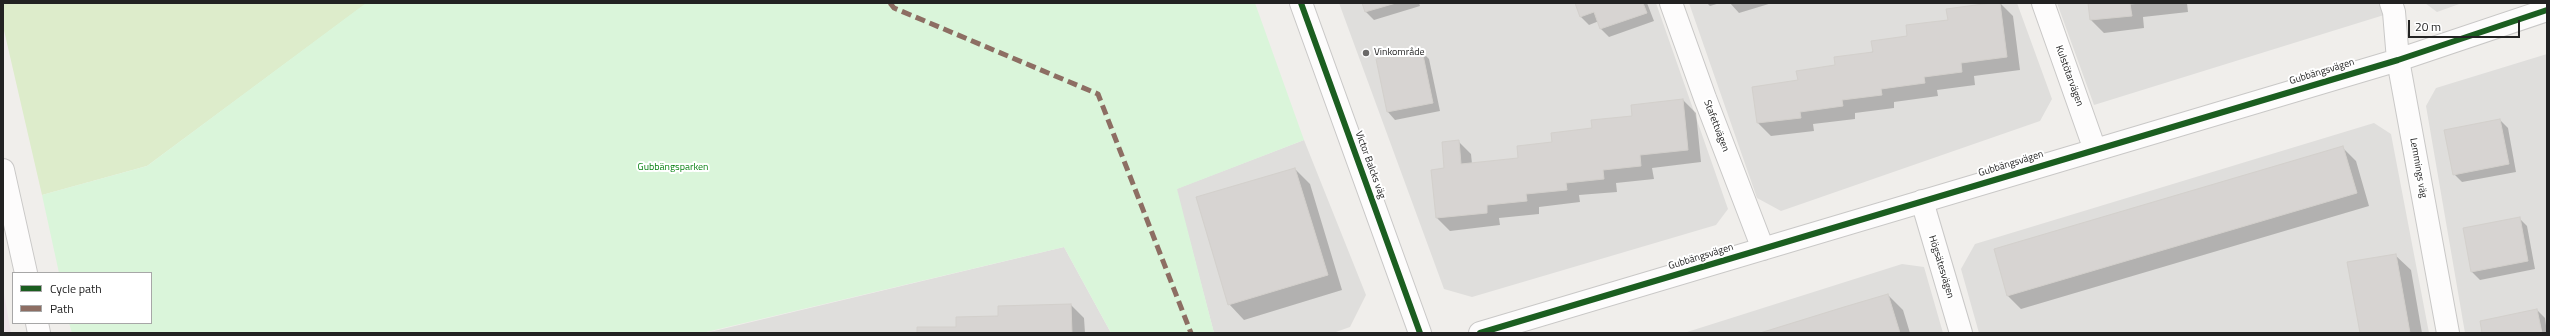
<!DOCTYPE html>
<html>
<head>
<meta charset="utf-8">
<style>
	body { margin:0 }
	#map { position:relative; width:2550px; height:336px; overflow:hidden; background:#f0eeeb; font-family:"Titillium Web",sans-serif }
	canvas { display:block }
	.frame { position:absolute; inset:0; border:4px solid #222; pointer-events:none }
	.legend { position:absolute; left:12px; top:272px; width:140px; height:52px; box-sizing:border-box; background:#fff; border:1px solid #a7a7a7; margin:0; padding:5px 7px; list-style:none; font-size:12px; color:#222 }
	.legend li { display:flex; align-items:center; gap:8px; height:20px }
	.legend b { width:20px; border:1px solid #a7a7a7 }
	.scale { position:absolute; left:2408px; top:20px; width:112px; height:18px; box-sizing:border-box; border:2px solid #222; border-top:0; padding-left:5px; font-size:12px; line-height:14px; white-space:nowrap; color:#222; -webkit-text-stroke:3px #fff; paint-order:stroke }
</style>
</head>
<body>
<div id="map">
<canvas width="2550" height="336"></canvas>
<div class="frame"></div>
<ul class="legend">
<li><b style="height:5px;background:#1b5e20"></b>Cycle path</li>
<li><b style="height:5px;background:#8d6e63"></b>Path</li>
</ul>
<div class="scale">20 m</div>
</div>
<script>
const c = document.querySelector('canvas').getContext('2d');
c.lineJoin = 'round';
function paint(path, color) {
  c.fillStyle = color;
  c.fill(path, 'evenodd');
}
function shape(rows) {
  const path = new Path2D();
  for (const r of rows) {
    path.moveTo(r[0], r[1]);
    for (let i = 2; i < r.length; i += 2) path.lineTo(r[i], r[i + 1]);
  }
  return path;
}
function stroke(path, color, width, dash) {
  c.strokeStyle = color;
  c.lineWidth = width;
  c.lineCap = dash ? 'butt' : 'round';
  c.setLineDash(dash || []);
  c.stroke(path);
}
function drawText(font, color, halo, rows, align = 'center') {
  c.font = font + ' "Titillium Web",sans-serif';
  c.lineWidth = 4;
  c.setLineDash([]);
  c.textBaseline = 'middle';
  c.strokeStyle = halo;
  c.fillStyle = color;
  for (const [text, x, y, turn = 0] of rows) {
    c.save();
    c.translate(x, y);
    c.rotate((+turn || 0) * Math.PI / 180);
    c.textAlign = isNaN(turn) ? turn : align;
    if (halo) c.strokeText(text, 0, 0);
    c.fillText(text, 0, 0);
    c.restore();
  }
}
paint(shape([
	[1339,3,1656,3,1728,209,1716,225,1472,297,1444,289],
	[1689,3,2017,3,2052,99,2040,121,1781,211,1757,198],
	[2057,3,2380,3,2384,15,2094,105],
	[2425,3,2462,3,2437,12],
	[2547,54,2547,333,2465,333,2426,106,2436,88],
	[2374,123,2391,134,2429,333,1979,333,1961,269,1975,244],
	[1304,140,1366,295,1350,327,1333,333,1214,333,1176,189],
	[1064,247,1111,333,702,333,714,331],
	[1902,264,1924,267,1943,333,1684,333]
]), '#dfdedc');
paint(shape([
	[3,288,11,333,3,333]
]), '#ede4e9');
paint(shape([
	[3,3,366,3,366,4,147,166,42,195,3,26]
]), '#ddeccb');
paint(shape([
	[366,3,1255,3,1304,140,1177,189,1214,333,1111,333,1064,247,702,333,72,333,69,323,151,323,151,273,59,273,42,195,147,166]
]), '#daf5da');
paint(shape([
	[1363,3,1419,3,1420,6,1374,20,1366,12],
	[1577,3,1647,3,1654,21,1609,37,1601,29,1599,21,1589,25,1581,17],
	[1707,3,1720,3,1710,6],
	[1730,3,1772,3,1739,13],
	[2000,3,2013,16,2020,70,1974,76,1975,85,1937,90,1938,96,1894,102,1894,108,1855,113,1855,119,1813,124,1814,131,1771,136,1758,123,1753,87,1799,81,1949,21],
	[2089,3,2187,3,2188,12,2143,17,2144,28,2104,33,2091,20],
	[1421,51,1429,59,1440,111,1395,120,1388,112],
	[1683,100,1696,113,1701,162,1652,168,1654,179,1616,183,1617,192,1579,195,1580,202,1539,207,1539,214,1499,218,1500,225,1450,231,1437,218,1445,169,1458,141,1471,154,1472,164,1519,159,1553,143],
	[2500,120,2508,128,2516,172,2462,182,2454,174],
	[2343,148,2356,161,2369,206,2021,309,2008,296,1995,250],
	[1295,169,1310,184,1342,290,1244,320,1229,304],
	[2519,218,2527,226,2535,269,2480,280,2472,272,2464,228],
	[2395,255,2411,270,2422,333,2361,333],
	[1888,295,1903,310,1910,333,1763,333],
	[1071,305,1084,318,1085,333,918,333,957,328,999,317],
	[2537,310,2545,318,2547,333,2483,333]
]), '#0003');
const building = shape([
	[1362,3,1396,3,1365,12,1362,3],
	[1575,3,1643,3,1647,13,1600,29,1594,12,1580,17,1575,3],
	[1991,3,2000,3,2007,57,1961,63,1962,72,1924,77,1925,83,1881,89,1882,95,1842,100,1843,106,1800,112,1801,118,1757,123,1752,87,1798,80,1796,71,1835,65,1834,57,1873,52,1871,41,1907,36,1906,25,1948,20,1946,9,1991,3],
	[2088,3,2141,3,2130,4,2132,16,2090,20,2088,3],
	[1422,50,1433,103,1387,112,1376,59,1422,50],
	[1683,99,1688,150,1640,155,1641,166,1603,170,1604,179,1566,183,1567,190,1526,194,1527,201,1487,205,1487,213,1436,218,1431,170,1444,168,1442,142,1459,140,1461,164,1518,158,1517,146,1552,142,1551,133,1592,128,1591,120,1632,116,1631,105,1683,99],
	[2500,119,2509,164,2453,175,2444,130,2500,119],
	[2343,146,2357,193,2007,296,1994,249,2343,146],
	[1295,168,1328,275,1228,305,1196,197,1295,168],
	[2520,217,2528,261,2471,272,2463,228,2520,217],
	[2396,254,2410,333,2360,333,2347,262,2396,254],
	[1888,294,1900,333,1760,333,1844,307,1888,294],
	[1071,304,1072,333,917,333,917,327,956,327,956,317,998,316,998,306,1071,304],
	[2537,309,2542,333,2482,333,2480,321,2537,309]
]);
paint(building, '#d7d4d2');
stroke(building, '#d3d0cc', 1);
const minor = shape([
	[1301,3,1420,333],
	[1671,3,1705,98,1763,249],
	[2043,3,2095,150],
	[2391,3,2394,12,2398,60,2448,333],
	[3,170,26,273],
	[1922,201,1961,333],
	[37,323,39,333],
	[1480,333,2398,60,2547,10]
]);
stroke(minor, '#c9c8c7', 24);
stroke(minor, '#fdfcfc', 22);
stroke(shape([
	[890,3,894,8,1098,94,1191,333]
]), '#8d6e63', 5, [10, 5]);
stroke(shape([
	[1301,3,1420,333],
	[1480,333,2398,60,2547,10]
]), '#1b5e20', 6);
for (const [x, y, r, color] of [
	[1366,53,4,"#6a6968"]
]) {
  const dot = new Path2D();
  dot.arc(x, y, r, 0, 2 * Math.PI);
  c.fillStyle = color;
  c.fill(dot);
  stroke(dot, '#fff', 1.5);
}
drawText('10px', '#222', '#fff', [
	["Vinkområde",1374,53]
], 'left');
drawText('10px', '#222', '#fff', [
	["Gubbängsvägen",2322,72,-17],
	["Kulstötarvägen",2069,76,70],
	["Stafettvägen",1716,126,69],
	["Gubbängsvägen",2011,164,-17],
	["Victor Balcks väg",1370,165,70],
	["Lemmings väg",2418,168,80],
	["Gubbängsvägen",1701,257,-17],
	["Högsätesvägen",1941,267,73]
]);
drawText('10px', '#0c8416', '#fff', [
	["Gubbängsparken",673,168]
]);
</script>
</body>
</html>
